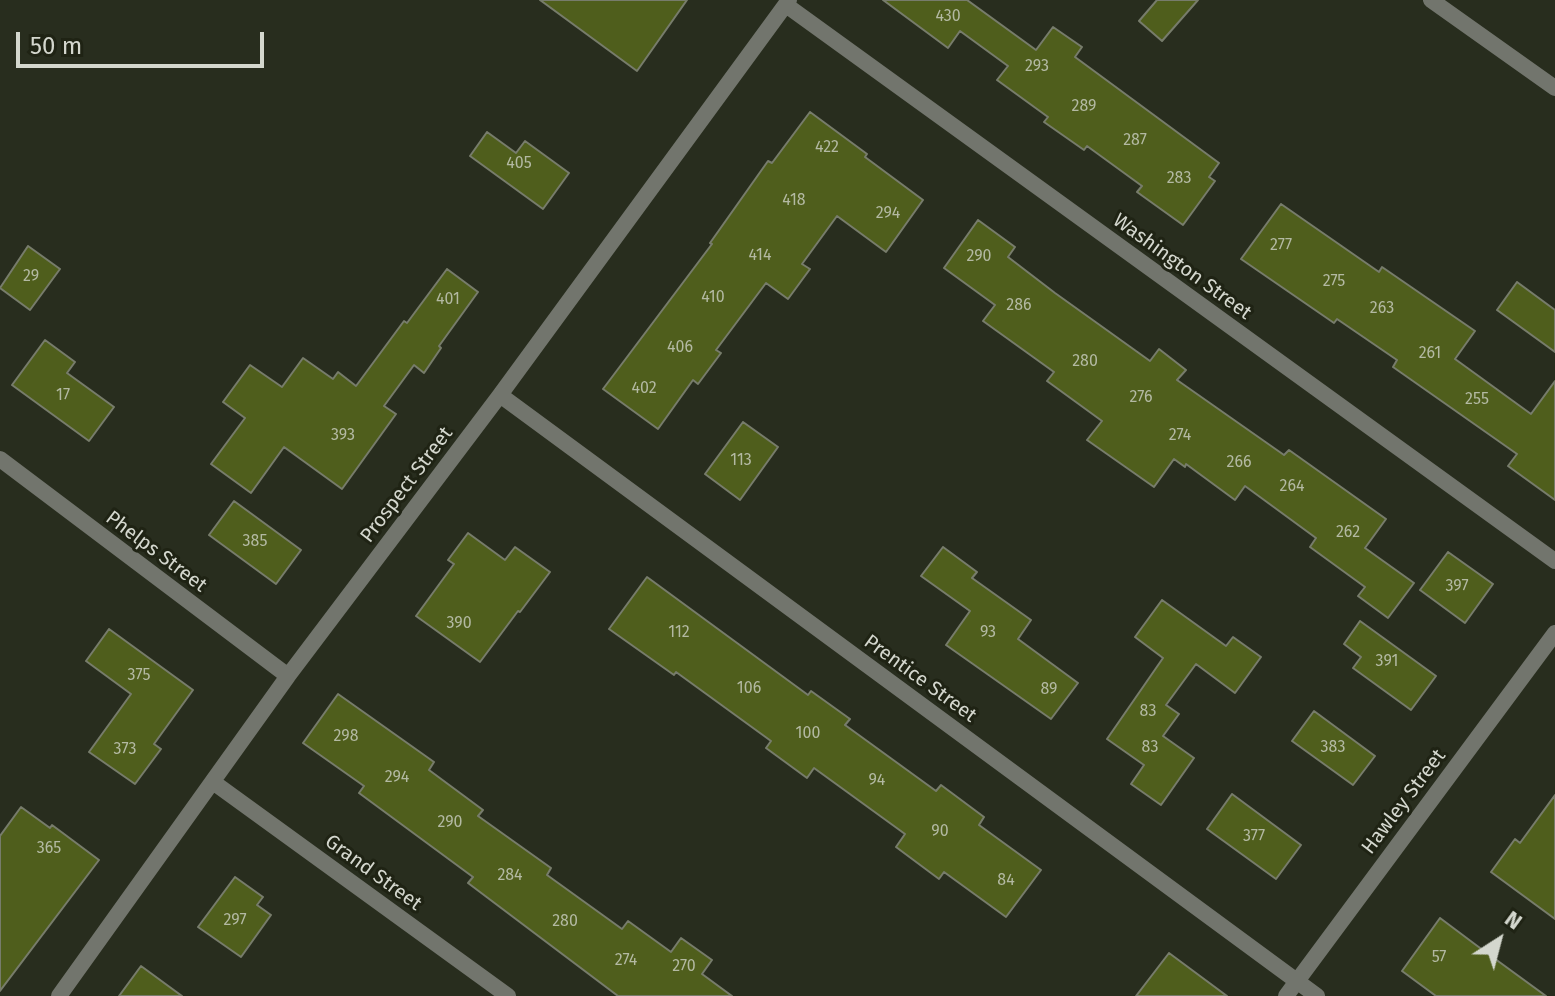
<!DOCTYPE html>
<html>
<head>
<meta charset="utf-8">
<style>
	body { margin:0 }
	#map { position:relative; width:1555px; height:996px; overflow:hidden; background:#282d1e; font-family:"Fira Sans",sans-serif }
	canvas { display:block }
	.north { position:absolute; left:1459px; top:900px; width:80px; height:80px; -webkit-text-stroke:6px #1f2314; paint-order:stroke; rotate:36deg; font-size:22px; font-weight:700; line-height:32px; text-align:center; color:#d4d7ce }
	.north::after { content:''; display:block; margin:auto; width:28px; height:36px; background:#d4d7ce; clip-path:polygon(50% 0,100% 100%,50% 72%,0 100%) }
	.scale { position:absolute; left:16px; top:32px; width:248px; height:36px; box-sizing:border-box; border:4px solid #d4d7ce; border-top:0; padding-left:10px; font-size:24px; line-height:28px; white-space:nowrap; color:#d4d7ce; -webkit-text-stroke:6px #1f2314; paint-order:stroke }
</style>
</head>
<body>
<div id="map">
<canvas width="1555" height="996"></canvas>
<div class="north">N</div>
<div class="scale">50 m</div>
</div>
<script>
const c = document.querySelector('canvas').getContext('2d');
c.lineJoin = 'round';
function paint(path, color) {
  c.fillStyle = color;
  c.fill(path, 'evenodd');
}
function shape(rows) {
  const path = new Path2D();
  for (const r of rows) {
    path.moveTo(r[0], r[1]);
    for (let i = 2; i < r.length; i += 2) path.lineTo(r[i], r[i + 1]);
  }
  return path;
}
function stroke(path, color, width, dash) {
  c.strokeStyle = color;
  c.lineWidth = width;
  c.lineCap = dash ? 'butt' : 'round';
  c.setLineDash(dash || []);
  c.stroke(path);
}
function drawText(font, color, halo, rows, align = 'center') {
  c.font = font + ' "Fira Sans",sans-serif';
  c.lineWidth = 6;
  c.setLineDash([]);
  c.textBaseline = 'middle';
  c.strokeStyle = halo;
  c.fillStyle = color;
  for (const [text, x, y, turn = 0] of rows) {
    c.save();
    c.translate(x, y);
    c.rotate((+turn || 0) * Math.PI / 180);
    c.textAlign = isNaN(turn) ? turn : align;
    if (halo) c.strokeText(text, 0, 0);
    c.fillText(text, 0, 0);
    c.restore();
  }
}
const building = shape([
	[540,0,687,0,637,71,540,0],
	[883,0,967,0,1036,50,1053,27,1082,47,1075,57,1219,163,1209,177,1215,181,1183,225,1137,192,1142,186,1087,146,1084,150,1044,122,1048,117,997,80,1008,66,960,31,948,48,883,0],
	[1157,0,1198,0,1162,41,1139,21,1157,0],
	[810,112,867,154,865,157,923,200,886,252,837,216,802,264,810,269,788,299,766,283,716,350,721,353,698,384,693,380,658,429,603,389,712,244,710,243,768,161,772,163,810,112],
	[487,132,516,153,525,141,569,173,543,209,470,156,487,132],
	[1281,204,1379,272,1382,267,1475,331,1455,359,1531,414,1555,381,1555,500,1508,466,1517,454,1393,367,1397,360,1337,319,1334,323,1241,259,1281,204],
	[978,220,1015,247,1008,257,1055,293,1150,361,1159,349,1186,370,1177,380,1284,455,1289,450,1386,519,1365,548,1414,583,1388,618,1358,596,1365,587,1310,547,1316,538,1245,486,1235,500,1186,464,1185,467,1174,459,1154,487,1087,440,1102,421,1047,381,1054,372,983,321,995,305,944,268,978,220],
	[28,246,60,269,30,310,0,288,28,246],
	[447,269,478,292,439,346,441,348,424,373,414,365,384,406,396,414,342,489,284,447,251,493,211,464,245,418,223,402,250,365,282,387,303,358,333,379,338,372,356,386,404,321,407,323,447,269],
	[1517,282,1555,310,1555,352,1497,310,1517,282],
	[45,340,75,362,67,373,114,407,89,441,12,385,45,340],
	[743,422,778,447,740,500,705,474,743,422],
	[234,501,301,550,276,584,209,535,234,501],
	[468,533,505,560,515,547,550,572,520,612,518,611,480,662,416,616,454,564,448,560,468,533],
	[943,547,977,572,972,578,1031,620,1018,639,1078,683,1051,719,946,645,970,611,921,576,943,547],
	[1448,552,1493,584,1465,623,1420,590,1448,552],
	[647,577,808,695,811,691,850,719,845,725,936,791,941,785,984,817,979,825,1041,870,1006,917,944,872,939,879,896,847,905,834,814,768,807,778,766,748,771,741,676,672,674,675,609,629,647,577],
	[1162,600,1226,646,1233,637,1261,657,1235,693,1196,664,1166,705,1179,714,1163,736,1194,758,1161,805,1131,784,1144,765,1107,739,1163,658,1135,637,1162,600],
	[1360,621,1436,676,1411,710,1353,668,1361,657,1344,644,1360,621],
	[109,629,193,690,154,744,161,749,135,784,89,752,131,694,86,661,109,629],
	[338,694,434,762,429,770,483,810,478,816,551,868,547,875,622,929,628,921,671,952,681,938,712,960,702,974,732,996,618,996,468,883,473,877,359,793,364,786,303,743,338,694],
	[1314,711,1375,756,1353,785,1292,741,1314,711],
	[1232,794,1301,845,1276,879,1207,829,1232,794],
	[1555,795,1555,919,1491,872,1515,839,1520,843,1555,795],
	[21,807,50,828,52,825,99,860,0,991,0,836,21,807],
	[235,877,263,897,257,905,271,915,241,957,198,927,235,877],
	[1440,918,1476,945,1546,996,1436,996,1402,971,1440,918],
	[1169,953,1227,996,1136,996,1169,953],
	[141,966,182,996,119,996,141,966]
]);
paint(building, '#4f5e1c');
stroke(building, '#777c6b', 2);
stroke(shape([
	[1431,0,1555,88]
]), '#72756d', 16);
stroke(shape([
	[786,5,1555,561],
	[500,395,1317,996],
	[0,459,288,676],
	[213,782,508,996],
	[59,996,288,676,500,395,789,0],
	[1286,996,1555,633]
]), '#72756d', 16);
drawText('16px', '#b3b9a2', null, [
	["430",948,17],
	["293",1037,67],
	["289",1084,107],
	["287",1135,141],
	["422",827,148],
	["405",519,164],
	["283",1179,179],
	["418",794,201],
	["294",888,214],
	["277",1281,246],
	["414",760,256],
	["290",979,257],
	["29",31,277],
	["275",1334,282],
	["410",713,298],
	["401",448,300],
	["286",1019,306],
	["263",1382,309],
	["406",680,348],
	["261",1430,354],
	["280",1085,362],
	["402",644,389],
	["17",63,396],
	["276",1141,398],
	["255",1477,400],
	["393",343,436],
	["274",1180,436],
	["113",741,461],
	["266",1239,463],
	["264",1292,487],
	["262",1348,533],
	["385",255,542],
	["397",1457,587],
	["390",459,624],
	["112",679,633],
	["93",988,633],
	["391",1387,662],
	["375",139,676],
	["106",749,689],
	["89",1049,690],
	["83",1148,712],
	["100",808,734],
	["298",346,737],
	["83",1150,748],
	["383",1333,748],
	["373",125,750],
	["294",397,778],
	["94",877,781],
	["290",450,823],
	["90",940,832],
	["377",1254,837],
	["365",49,849],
	["284",510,876],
	["84",1006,881],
	["297",235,921],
	["280",565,922],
	["57",1439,958],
	["274",626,961],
	["270",684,967]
]);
drawText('20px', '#d4d7ce', '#1f2314', [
	["Washington Street",1182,267,36],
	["Prospect Street",407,485,-53],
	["Phelps Street",156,552,37],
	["Prentice Street",920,679,36],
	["Hawley Street",1404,802,-53],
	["Grand Street",373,873,36]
]);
</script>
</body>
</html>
